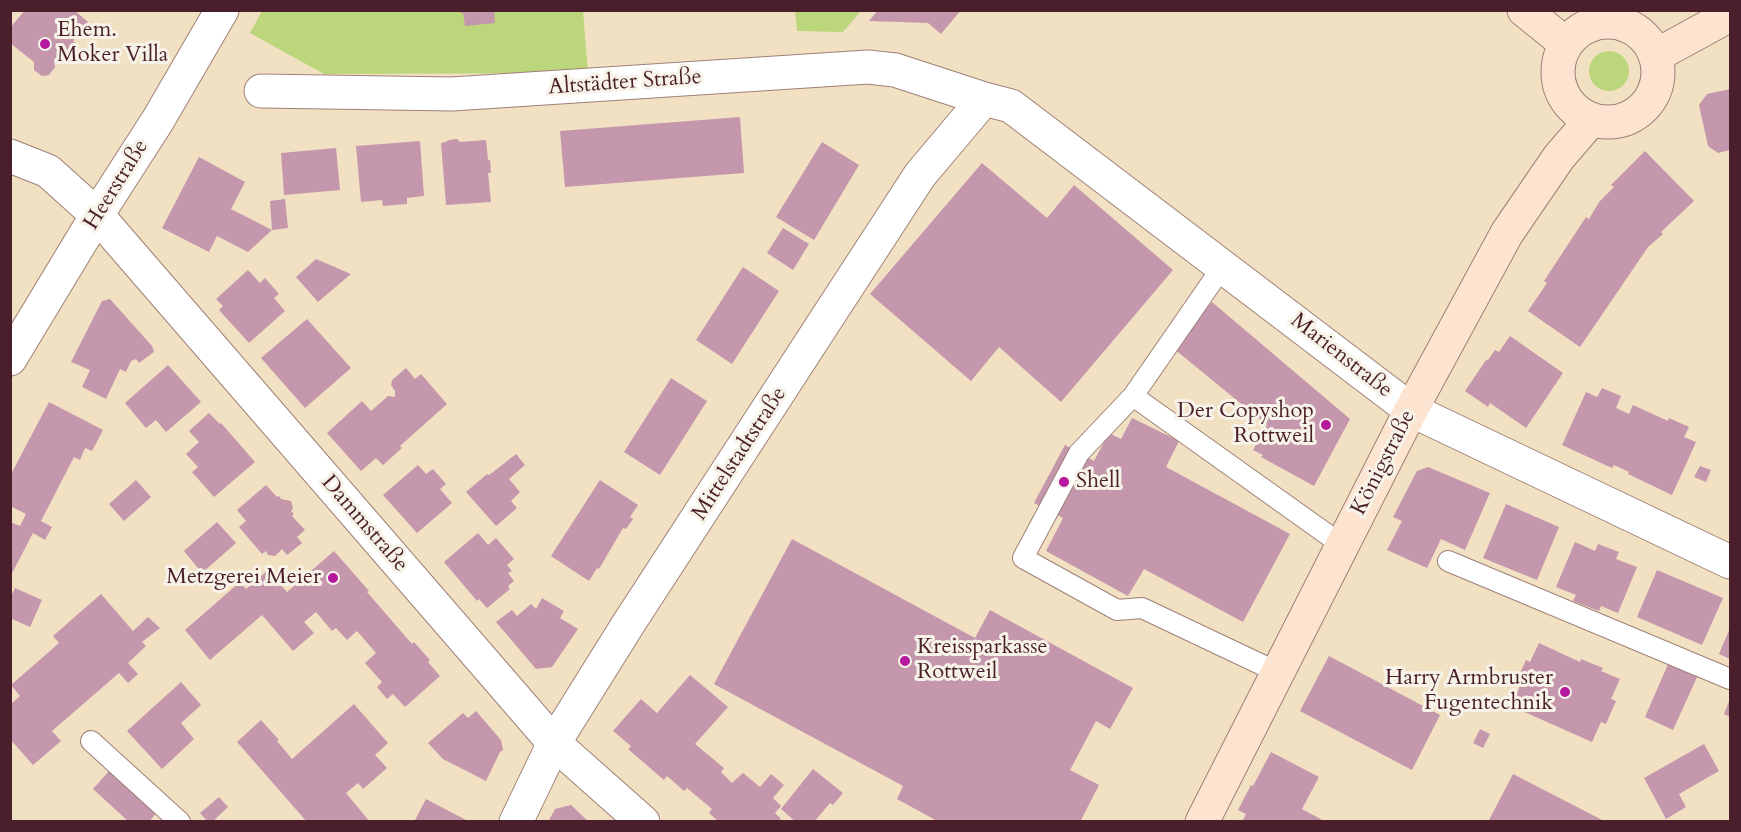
<!DOCTYPE html>
<html>
<head>
<meta charset="utf-8">
<style>
	body { margin:0 }
	#map { position:relative; width:1741px; height:832px; overflow:hidden; background:#f2e0c3; font-family:Cardo,serif }
	canvas { display:block }
	.frame { position:absolute; inset:0; border:12px solid #4a1f2b; pointer-events:none }
</style>
</head>
<body>
<div id="map">
<canvas width="1741" height="832"></canvas>
<div class="frame"></div>
</div>
<script>
const c = document.querySelector('canvas').getContext('2d');
c.lineJoin = 'round';
function paint(path, color) {
  c.fillStyle = color;
  c.fill(path, 'evenodd');
}
function shape(rows) {
  const path = new Path2D();
  for (const r of rows) {
    if (r.length === 3) {
      path.moveTo(r[0] + r[2], r[1]);
      path.arc(r[0], r[1], r[2], 0, 2 * Math.PI);
      continue;
    }
    path.moveTo(r[0], r[1]);
    for (let i = 2; i < r.length; i += 2) path.lineTo(r[i], r[i + 1]);
  }
  return path;
}
function stroke(path, color, width, dash) {
  c.strokeStyle = color;
  c.lineWidth = width;
  c.lineCap = dash ? 'butt' : 'round';
  c.setLineDash(dash || []);
  c.stroke(path);
}
function drawText(font, color, halo, rows, align = 'center') {
  c.font = font + ' Cardo,serif';
  c.lineWidth = 6;
  c.setLineDash([]);
  c.textBaseline = 'middle';
  c.strokeStyle = halo;
  c.fillStyle = color;
  for (const [text, x, y, turn = 0] of rows) {
    c.save();
    c.translate(x, y);
    c.rotate((+turn || 0) * Math.PI / 180);
    c.textAlign = isNaN(turn) ? turn : align;
    if (halo) c.strokeText(text, 0, 0);
    c.fillText(text, 0, 0);
    c.restore();
  }
}
paint(shape([
	[262,11,583,11,588,73,324,74,250,33],
	[795,11,795,10,861,11,843,32,797,31],
	[1609,71,20]
]), '#bcd67b');
paint(shape([
	[25,10,74,10,88,22,73,41,79,45,69,58,61,52,54,61,55,67,49,75,42,76,34,70,34,62,10,43,10,28],
	[459,10,494,10,495,23,465,26,463,13,460,13],
	[878,10,961,10,941,34,928,23,869,21],
	[1730,89,1730,150,1718,153,1708,146,1699,105,1707,94],
	[740,117,744,173,565,187,560,131],
	[457,139,460,142,486,140,488,160,490,160,491,173,488,173,491,202,446,205,441,143,446,142,449,140],
	[420,141,424,196,407,198,407,204,383,206,382,200,361,202,356,146],
	[822,142,859,165,814,240,776,217],
	[336,148,340,190,284,195,281,153],
	[1645,151,1694,201,1661,232,1663,234,1648,247,1580,347,1528,311,1547,283,1544,281,1586,217,1589,219,1599,202,1614,187,1611,185],
	[199,157,245,182,231,209,272,230,248,252,217,236,209,252,162,228],
	[982,163,1047,218,1074,185,1173,270,1061,402,999,347,971,381,870,294],
	[285,199,288,228,272,230,270,201],
	[783,228,809,244,793,270,767,253],
	[316,259,351,274,318,302,296,277],
	[743,267,779,291,732,364,696,340],
	[248,270,260,283,265,278,279,294,274,298,285,311,249,343,219,310,223,306,216,299],
	[110,299,152,346,154,352,139,363,136,359,131,361,126,372,120,369,106,399,82,387,90,370,71,362,102,301],
	[1212,302,1350,419,1314,486,1261,457,1263,455,1253,450,1267,425,1173,348],
	[307,319,351,368,305,408,261,358],
	[1510,336,1563,373,1526,428,1490,403,1488,407,1465,391,1486,360,1488,360,1495,350,1499,352],
	[168,365,201,402,166,432,156,420,146,428,125,403],
	[406,368,415,379,421,374,447,404,400,446,402,448,383,465,376,458,361,471,327,433,362,401,371,411,388,396,395,397,395,391,391,385,392,380],
	[671,378,707,401,660,475,624,452],
	[1602,388,1621,396,1616,408,1629,414,1633,405,1668,421,1669,418,1689,427,1684,437,1696,442,1672,495,1628,474,1629,472,1614,465,1612,468,1562,445,1586,392,1597,397],
	[49,402,103,430,92,451,85,448,80,460,74,457,41,521,52,527,45,540,33,533,10,577,10,522,20,526,26,514,10,506,10,476],
	[209,413,220,424,221,423,255,462,214,497,192,472,198,467,186,454,199,442,189,431],
	[1132,418,1179,441,1166,467,1290,534,1243,622,1144,569,1128,596,1046,551,1063,518,1034,503,1065,445,1094,461,1109,433,1121,439],
	[516,454,525,465,509,479,520,492,511,501,517,508,496,526,466,492,487,474,489,475,497,469],
	[418,465,426,474,433,469,446,484,440,489,452,503,417,533,383,495],
	[1700,466,1711,470,1706,482,1694,477],
	[1428,467,1490,493,1465,550,1441,539,1427,568,1387,550,1402,521,1393,517,1417,471],
	[136,480,151,497,124,521,109,504],
	[600,480,638,505,630,517,633,519,626,529,623,528,599,569,597,568,589,581,551,556],
	[266,485,277,497,279,496,281,499,291,501,293,508,291,511,294,514,292,516,305,530,297,537,302,543,287,555,282,549,275,556,268,555,266,551,262,554,239,527,246,521,237,510],
	[1506,504,1559,527,1537,580,1483,558],
	[217,522,236,543,202,573,184,551],
	[478,533,488,545,496,538,514,559,507,565,512,571,508,573,514,581,508,586,510,589,487,608,479,599,477,601,444,562],
	[792,539,975,638,990,610,1133,688,1110,729,1096,721,1070,770,1099,785,1080,822,939,822,897,799,903,786,714,684],
	[1575,542,1595,551,1598,544,1619,552,1616,559,1637,567,1618,613,1601,606,1599,611,1573,601,1576,595,1556,587],
	[334,551,369,591,367,592,412,644,414,642,430,660,428,662,440,676,405,707,393,694,387,699,377,687,382,682,365,663,376,653,357,631,347,640,336,628,332,631,316,612,304,622,314,633,293,651,262,615,210,660,185,630,240,582,246,589,268,570,287,592],
	[1657,570,1723,598,1702,645,1637,617],
	[15,588,42,600,30,627,10,618,10,598],
	[101,594,133,631,148,617,160,628,142,642,146,646,128,663,138,674,128,683,119,673,52,731,61,741,33,765,10,739,10,705,20,696,11,685,59,643,53,636],
	[542,598,564,611,560,618,578,629,552,667,536,669,496,622,512,610,517,616,531,604,536,609],
	[1730,628,1730,659,1719,654],
	[1539,643,1580,662,1581,659,1603,668,1601,671,1620,679,1611,699,1616,701,1606,724,1601,722,1592,742,1511,706,1520,686,1515,684,1526,660,1530,662],
	[1329,656,1440,715,1412,770,1300,711],
	[1669,662,1698,675,1673,730,1645,717],
	[690,675,728,707,695,744,724,768,721,772,732,783,743,773,760,787,771,774,784,785,773,798,781,806,775,813,781,819,778,822,719,822,709,813,712,809,687,788,684,791,667,776,664,780,628,749,631,746,613,731,641,699,657,713],
	[181,682,201,705,181,723,194,739,162,769,127,731],
	[1730,699,1730,717,1724,714],
	[354,704,388,743,375,755,387,768,363,789,358,783,346,793,370,822,307,822,237,742,261,720,279,740,277,741,292,759],
	[476,711,501,740,503,750,500,752,486,781,443,759,428,743,463,713,468,718],
	[1480,729,1490,734,1483,748,1473,743],
	[1704,744,1719,771,1679,794,1686,807,1666,819,1644,778],
	[1271,752,1319,777,1302,809,1326,822,1242,822,1246,814,1238,810,1251,785,1253,786],
	[813,769,843,793,833,805,830,803,814,822,796,822,781,809],
	[110,770,157,812,149,822,129,822,93,789],
	[1513,774,1606,822,1488,822],
	[219,797,228,807,212,822,208,822,200,813],
	[426,799,466,820,465,822,414,822],
	[571,805,589,822,548,822,555,809]
]), '#c497ac');
const lane = shape([
	[1223,266,1133,396,1342,545],
	[1133,396,1079,453,1023,558,1117,610,1142,608,1277,672],
	[1448,561,1730,679],
	[91,741,180,822]
]);
const street = shape([
	[261,91,452,94,868,67,895,70,984,99,1011,106,1411,410,1730,562],
	[10,156,48,171,97,215,554,743,643,822],
	[10,359,97,215,158,120,222,10],
	[516,822,554,743,627,626,823,324,920,175,984,99]
]);
const secondary = shape([
	[1524,10,1566,44],
	[1608,72,50],
	[1655,56,1730,15],
	[1202,822,1411,410,1507,233,1559,157,1591,120]
]);
stroke(lane, '#9e8077', 22);
stroke(street, '#9e8077', 35);
stroke(secondary, '#9e8077', 35);
stroke(lane, '#fff', 20);
stroke(street, '#fff', 33);
stroke(secondary, '#fde4d0', 33);
for (const [x, y, r, color] of [
	[45,44,6,"#b5179e"],
	[1326,425,6,"#b5179e"],
	[1064,482,6,"#b5179e"],
	[333,578,6,"#b5179e"],
	[905,661,6,"#b5179e"],
	[1565,692,6,"#b5179e"]
]) {
  const dot = new Path2D();
  dot.arc(x, y, r, 0, 2 * Math.PI);
  c.fillStyle = color;
  c.fill(dot);
  stroke(dot, '#f7f3e8', 2);
}
drawText('22px', '#4a1f2b', '#f7f3e8', [
	["Ehem.",57,31],
	["Moker Villa",57,56],
	["Der Copyshop",1314,412,"right"],
	["Rottweil",1314,437,"right"],
	["Shell",1076,482],
	["Metzgerei Meier",321,578,"right"],
	["Kreissparkasse",917,648],
	["Rottweil",917,673],
	["Harry Armbruster",1553,679,"right"],
	["Fugentechnik",1553,704,"right"]
], 'left');
drawText('22px', '#4a1f2b', '#f7f3e8', [
	["Altstädter Straße",625,83,-4],
	["Heerstraße",117,185,-58],
	["Marienstraße",1341,356,38],
	["Mittelstadtstraße",740,454,-57],
	["Königstraße",1384,463,-63],
	["Dammstraße",364,524,49]
]);
</script>
</body>
</html>
